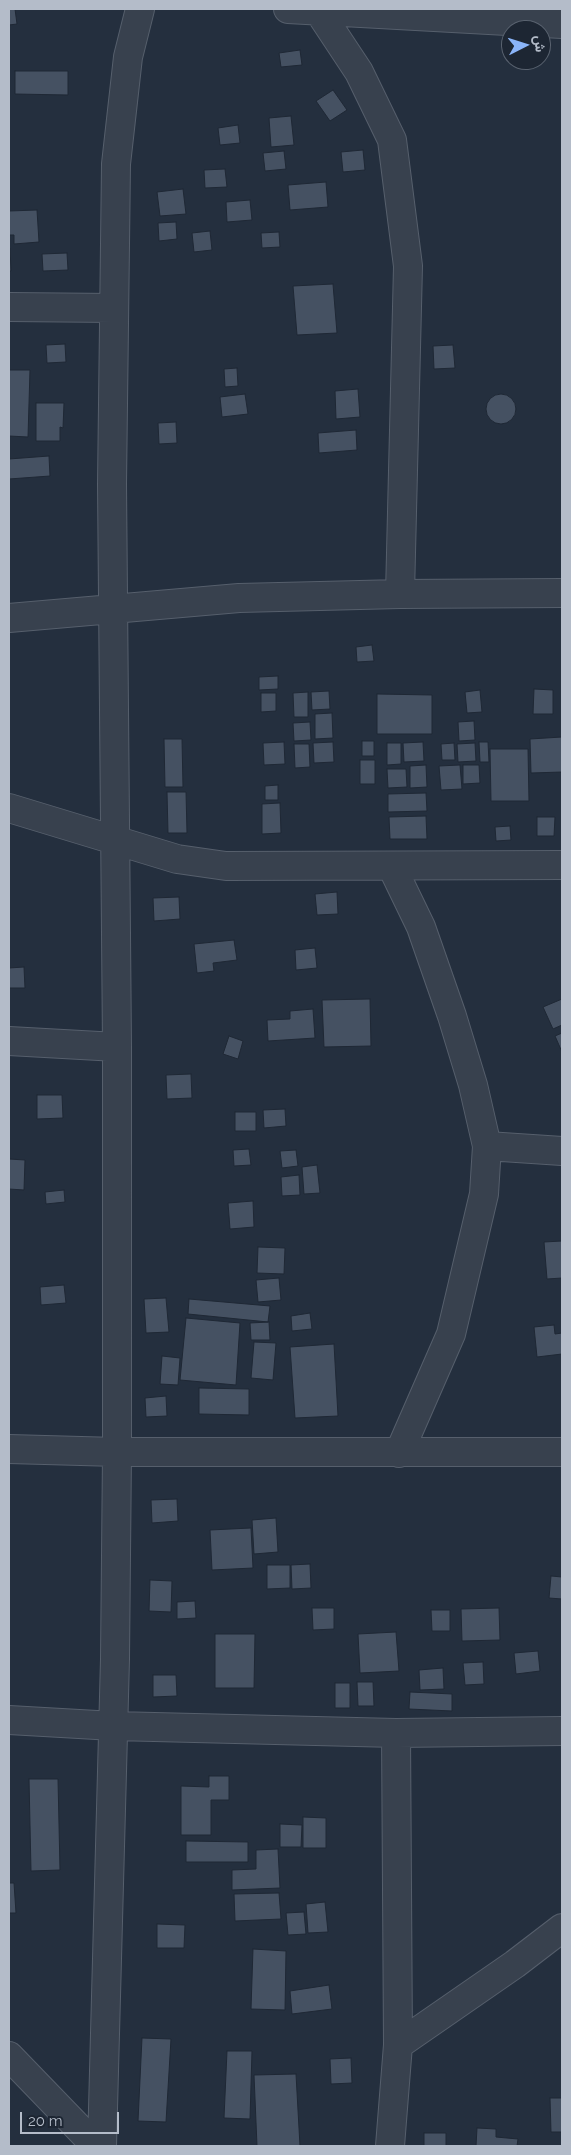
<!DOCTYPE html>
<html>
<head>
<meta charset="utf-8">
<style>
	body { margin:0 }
	#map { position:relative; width:571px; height:2155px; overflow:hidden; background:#242f3e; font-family:Raleway,Vazirmatn,sans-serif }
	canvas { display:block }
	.frame { position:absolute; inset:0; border:10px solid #b4bcc9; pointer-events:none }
	.north { position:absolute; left:501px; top:20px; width:50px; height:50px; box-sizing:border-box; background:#1d2633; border:1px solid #59626f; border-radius:50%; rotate:85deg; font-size:14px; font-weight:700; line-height:20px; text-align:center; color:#b4bcc9 }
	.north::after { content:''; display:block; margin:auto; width:18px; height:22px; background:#8ab4f8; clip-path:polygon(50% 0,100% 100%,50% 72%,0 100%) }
	.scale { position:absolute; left:20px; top:2112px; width:99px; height:22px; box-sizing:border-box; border:2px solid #b4bcc9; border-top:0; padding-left:6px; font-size:15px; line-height:18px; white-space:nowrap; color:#b4bcc9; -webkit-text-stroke:4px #1d2633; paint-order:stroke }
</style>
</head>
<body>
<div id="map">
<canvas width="571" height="2155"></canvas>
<div class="frame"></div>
<div class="north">ش</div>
<div class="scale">20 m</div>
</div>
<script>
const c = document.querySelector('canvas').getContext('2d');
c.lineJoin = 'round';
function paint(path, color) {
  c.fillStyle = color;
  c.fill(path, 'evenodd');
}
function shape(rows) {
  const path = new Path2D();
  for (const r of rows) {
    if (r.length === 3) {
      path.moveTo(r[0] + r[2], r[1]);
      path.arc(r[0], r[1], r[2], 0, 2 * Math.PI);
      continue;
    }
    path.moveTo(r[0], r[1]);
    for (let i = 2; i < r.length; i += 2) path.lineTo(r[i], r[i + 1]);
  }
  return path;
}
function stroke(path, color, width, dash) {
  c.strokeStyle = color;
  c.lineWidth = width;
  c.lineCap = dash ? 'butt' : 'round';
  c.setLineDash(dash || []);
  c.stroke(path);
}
const building = shape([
	[9,9,15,9,17,24,9,25,9,9],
	[300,50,302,65,281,67,279,53,300,50],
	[15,71,68,71,68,95,15,94,15,71],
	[333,90,347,110,330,121,316,101,333,90],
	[291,116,294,145,271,147,269,118,291,116],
	[238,125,240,143,220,145,218,128,238,125],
	[363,150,365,170,343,172,341,152,363,150],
	[284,151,286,169,265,171,263,153,284,151],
	[225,169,227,187,205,188,204,170,225,169],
	[326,182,328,207,290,210,288,185,326,182],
	[183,189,186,214,160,216,157,192,183,189],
	[250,200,252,220,227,222,226,202,250,200],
	[37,210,39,242,14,244,14,235,9,235,9,211,37,210],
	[176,222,177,239,159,241,158,223,176,222],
	[210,231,212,250,194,252,192,233,210,231],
	[279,232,280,247,262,248,261,233,279,232],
	[9,248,10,248,11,271,9,271,9,248],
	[67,253,68,270,43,271,42,254,67,253],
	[333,284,337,333,297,335,293,286,333,284],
	[65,344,66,362,47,363,46,345,65,344],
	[453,345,455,368,434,369,433,346,453,345],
	[237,368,238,386,225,387,224,369,237,368],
	[9,370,30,370,28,437,9,436,9,370],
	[358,389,360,417,336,419,335,391,358,389],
	[245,394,248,414,222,417,220,397,245,394],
	[501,409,15],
	[36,403,64,403,63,428,60,427,60,441,36,441,36,403],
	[176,422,177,443,159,444,158,423,176,422],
	[356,430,357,450,319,453,318,433,356,430],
	[49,456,50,476,9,479,9,459,49,456],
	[372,645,374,661,357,662,356,647,372,645],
	[278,676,278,689,259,690,259,677,278,676],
	[534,689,553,690,553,714,533,714,534,689],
	[480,690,482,712,467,713,465,692,480,690],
	[329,691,330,709,312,710,311,692,329,691],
	[308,692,308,717,294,717,293,693,308,692],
	[261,693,276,693,276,711,261,712,261,693],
	[377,694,432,695,432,734,377,734,377,694],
	[332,713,333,738,315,739,315,714,332,713],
	[474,721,475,740,459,741,458,722,474,721],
	[310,722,311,740,294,741,293,723,310,722],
	[562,737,562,772,531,773,530,739,562,737],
	[164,739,182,739,183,787,165,787,164,739],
	[362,741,374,741,374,756,362,756,362,741],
	[284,742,285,764,264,765,263,743,284,742],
	[333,742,334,762,314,763,313,743,333,742],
	[423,742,424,761,404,762,403,743,423,742],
	[479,742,488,742,489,762,480,762,479,742],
	[387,743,401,743,401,764,387,765,387,743],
	[454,743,455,760,442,760,441,744,454,743],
	[475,743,476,761,458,762,457,744,475,743],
	[294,744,309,744,310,767,295,768,294,744],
	[490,749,528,749,529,801,491,801,490,749],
	[360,760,375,760,375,784,360,784,360,760],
	[426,765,427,787,410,788,410,766,426,765],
	[460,765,462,789,441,790,439,766,460,765],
	[463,765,479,765,480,783,463,784,463,765],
	[387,769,406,769,407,787,388,788,387,769],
	[278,785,278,800,265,800,265,786,278,785],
	[167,792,186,792,187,833,168,833,167,792],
	[426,793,427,811,388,812,388,794,426,793],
	[280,803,281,833,262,834,262,804,280,803],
	[426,816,427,839,390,839,389,817,426,816],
	[537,817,555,817,554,836,537,836,537,817],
	[510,826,511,840,496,841,495,827,510,826],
	[337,892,338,914,317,915,315,894,337,892],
	[179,897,180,919,154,921,153,898,179,897],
	[234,940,237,960,213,963,214,971,197,973,194,944,234,940],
	[315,948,317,968,296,970,295,950,315,948],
	[24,967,25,988,9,988,9,968,24,967],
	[370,999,371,1046,324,1047,322,1000,370,999],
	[562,999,562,1025,553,1029,543,1007,562,999],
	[313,1009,315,1038,268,1041,267,1020,290,1019,290,1011,313,1009],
	[562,1033,562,1052,555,1036,562,1033],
	[229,1036,243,1041,238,1059,223,1054,229,1036],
	[191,1074,192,1098,167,1099,166,1075,191,1074],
	[37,1095,62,1095,63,1118,37,1119,37,1095],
	[285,1109,286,1126,264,1128,263,1110,285,1109],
	[235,1112,256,1112,256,1131,235,1131,235,1112],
	[249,1149,251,1165,234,1166,233,1150,249,1149],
	[296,1150,298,1166,282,1168,280,1151,296,1150],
	[9,1159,25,1160,24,1190,9,1189,9,1159],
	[317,1165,320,1193,304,1194,302,1167,317,1165],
	[299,1175,300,1195,282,1196,281,1177,299,1175],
	[64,1190,65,1202,46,1204,45,1192,64,1190],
	[253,1201,254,1227,230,1229,228,1203,253,1201],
	[562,1241,562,1278,547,1279,544,1242,562,1241],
	[258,1247,285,1248,284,1274,257,1273,258,1247],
	[279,1278,281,1300,258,1302,256,1280,279,1278],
	[64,1285,66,1303,41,1305,40,1287,64,1285],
	[166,1298,169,1332,146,1333,144,1299,166,1298],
	[189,1299,270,1306,268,1322,188,1314,189,1299],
	[310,1313,312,1329,292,1331,291,1316,310,1313],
	[186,1318,240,1323,236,1385,180,1380,186,1318],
	[269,1322,270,1340,251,1340,250,1323,269,1322],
	[554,1325,555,1334,562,1333,562,1354,537,1357,534,1327,554,1325],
	[254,1342,276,1343,273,1380,251,1378,254,1342],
	[334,1344,338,1416,295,1418,290,1347,334,1344],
	[162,1356,180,1358,178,1385,160,1384,162,1356],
	[199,1388,249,1389,249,1415,199,1414,199,1388],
	[166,1396,167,1416,146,1417,145,1398,166,1396],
	[177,1499,178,1521,152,1523,151,1500,177,1499],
	[276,1518,278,1552,254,1554,252,1520,276,1518],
	[251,1528,253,1568,212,1570,210,1530,251,1528],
	[310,1564,311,1588,292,1589,291,1565,310,1564],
	[267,1565,290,1565,290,1588,267,1589,267,1565],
	[551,1576,562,1577,562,1599,549,1598,551,1576],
	[150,1580,172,1581,171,1612,149,1611,150,1580],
	[195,1601,196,1618,177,1619,177,1602,195,1601],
	[312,1608,334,1608,334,1629,313,1630,312,1608],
	[499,1608,500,1640,462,1641,461,1609,499,1608],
	[431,1610,450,1610,450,1631,432,1631,431,1610],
	[396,1632,399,1671,360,1673,358,1634,396,1632],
	[215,1634,255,1634,254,1688,215,1688,215,1634],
	[538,1651,540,1671,516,1674,514,1653,538,1651],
	[483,1662,484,1684,465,1685,463,1663,483,1662],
	[443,1668,444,1689,420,1690,419,1670,443,1668],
	[153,1675,176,1675,177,1696,153,1697,153,1675],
	[357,1682,373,1682,374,1706,358,1706,357,1682],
	[335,1683,350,1683,350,1708,335,1708,335,1683],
	[410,1692,452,1694,452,1711,409,1709,410,1692],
	[209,1776,229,1776,229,1800,211,1800,211,1835,181,1835,181,1786,209,1787,209,1776],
	[29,1779,58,1779,60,1870,31,1871,29,1779],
	[303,1817,326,1818,326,1848,303,1848,303,1817],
	[280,1824,302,1825,301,1847,280,1847,280,1824],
	[186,1841,248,1842,248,1862,186,1862,186,1841],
	[278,1849,280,1888,232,1890,232,1870,256,1869,256,1850,278,1849],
	[9,1883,14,1883,16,1913,9,1913,9,1883],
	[279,1893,281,1919,235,1921,234,1894,279,1893],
	[325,1902,328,1932,308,1933,306,1904,325,1902],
	[304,1912,306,1934,288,1935,286,1913,304,1912],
	[157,1924,185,1925,184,1948,157,1948,157,1924],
	[253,1949,286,1951,285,2010,251,2009,253,1949],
	[329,1985,332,2009,292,2014,290,1991,329,1985],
	[142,2038,171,2039,166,2122,138,2121,142,2038],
	[227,2051,252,2051,250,2119,224,2118,227,2051],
	[351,2058,352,2083,331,2084,330,2059,351,2058],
	[296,2074,300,2146,257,2146,254,2075,296,2074],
	[550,2098,562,2098,562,2132,551,2132,550,2098],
	[477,2128,496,2129,496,2137,518,2139,517,2146,476,2146,477,2128],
	[424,2133,446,2133,446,2146,424,2146,424,2133]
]);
paint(building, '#455162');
stroke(building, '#1f2835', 1);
const street = shape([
	[288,9,562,24],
	[318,10,359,72,392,140,408,266,400,594],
	[9,307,114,308],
	[9,618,239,598,400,594,562,593],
	[9,808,177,859,226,866,562,865],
	[392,867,421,927,452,1016,473,1085,487,1146,484,1194,451,1334,399,1453],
	[9,1041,117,1047],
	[487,1146,562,1151],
	[9,1449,117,1452,562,1452],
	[9,1720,114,1726,396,1733,562,1731],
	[398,2045,515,1964,562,1928],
	[9,2056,96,2146],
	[102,2146,115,1659,117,1452,117,1047,112,484,116,164,128,57,140,9],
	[390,2146,398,2045,396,1733]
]);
stroke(street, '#565f6c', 30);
stroke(street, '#38414e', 28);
</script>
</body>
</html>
